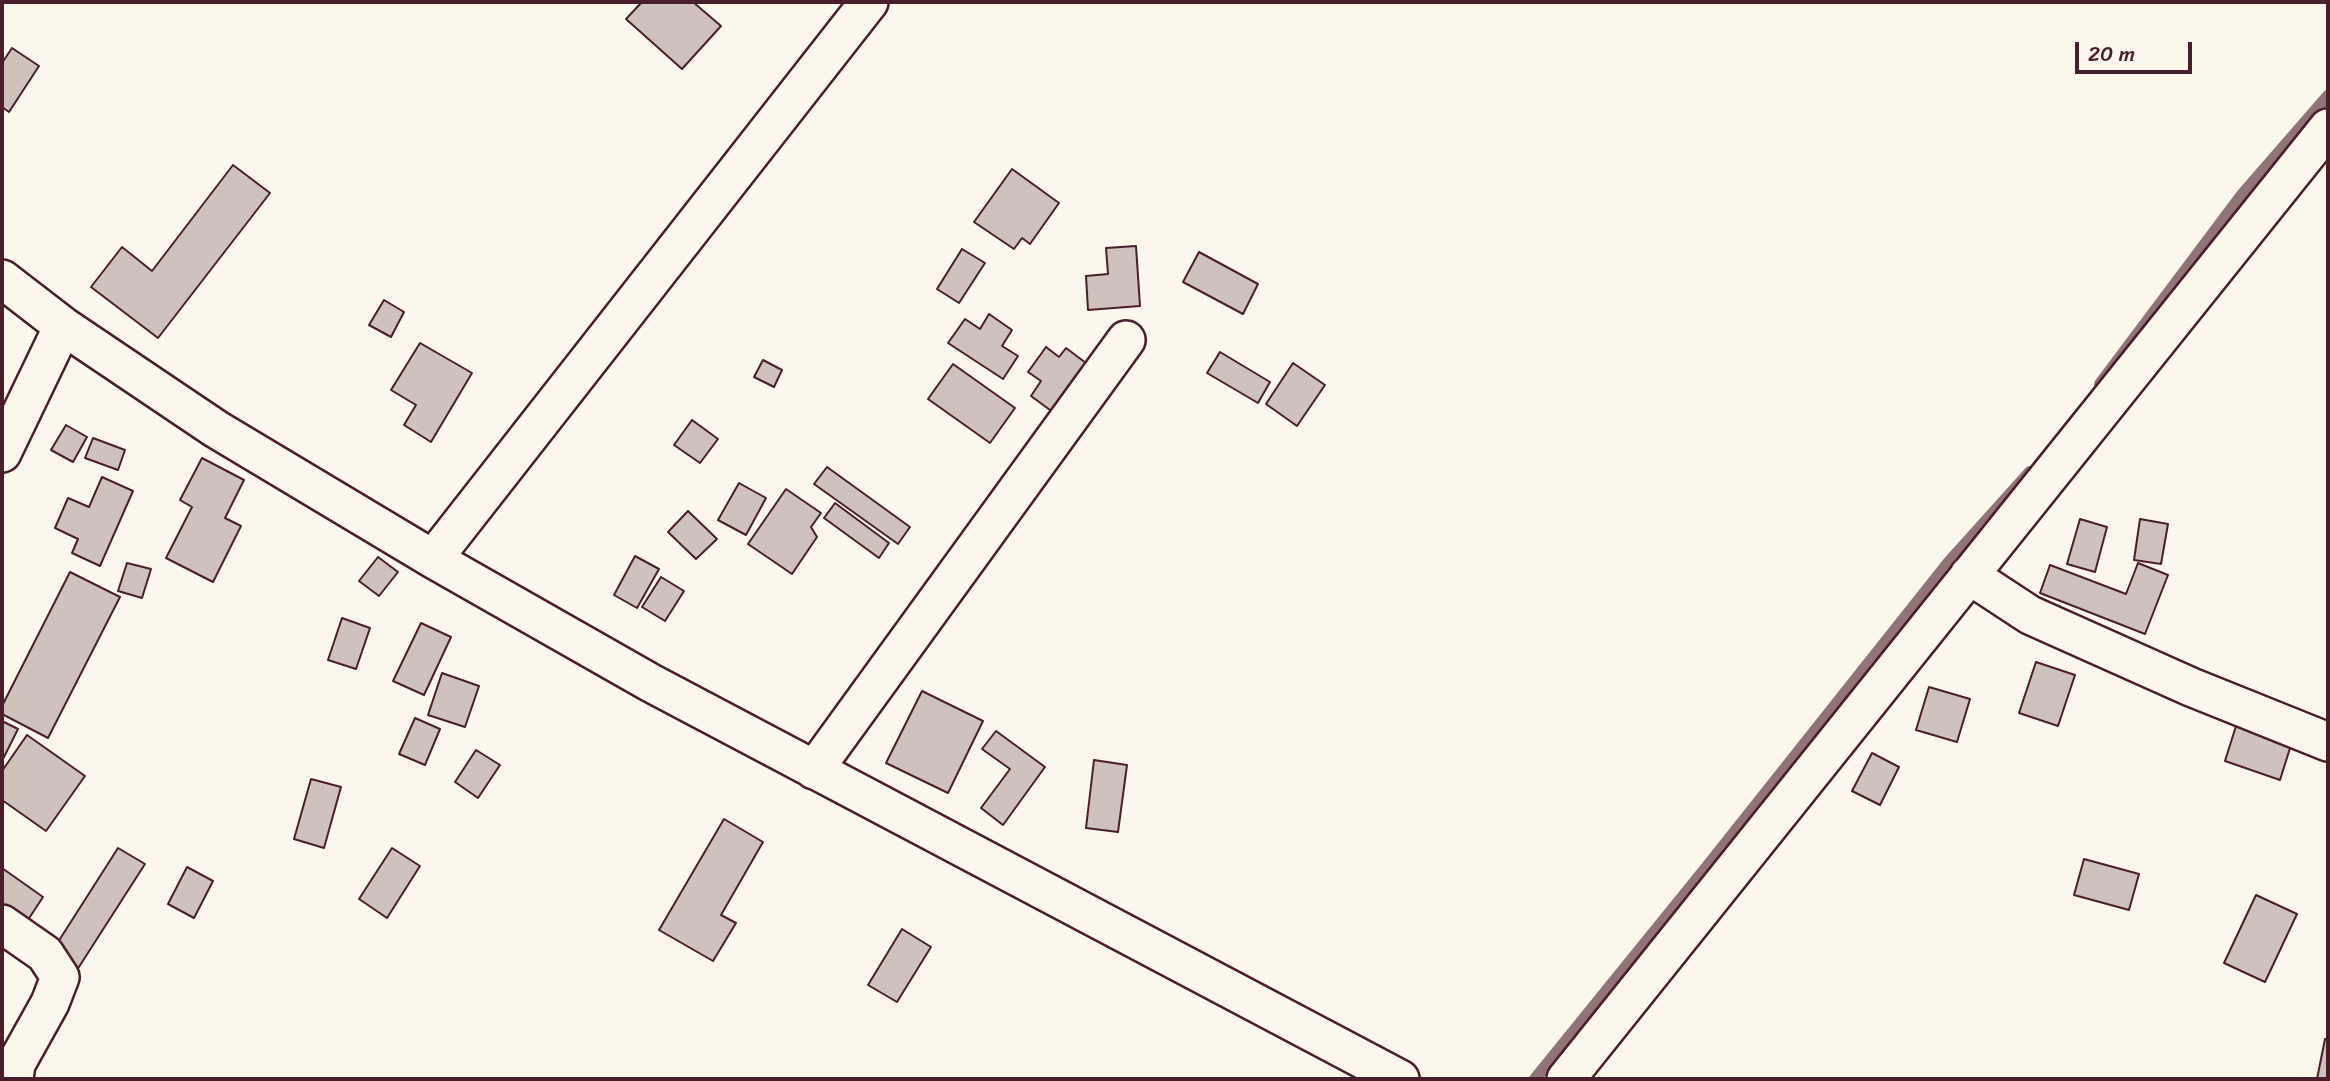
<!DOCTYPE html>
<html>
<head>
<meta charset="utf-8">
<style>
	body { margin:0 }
	#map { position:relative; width:2330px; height:1081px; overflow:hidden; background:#fbf7ec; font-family:Sriracha,sans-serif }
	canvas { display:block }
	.frame { position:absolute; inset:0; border:4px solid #4a1f2b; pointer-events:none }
	.scale { position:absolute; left:2075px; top:42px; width:117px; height:32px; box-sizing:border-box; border:4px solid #4a1f2b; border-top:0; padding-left:9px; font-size:21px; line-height:24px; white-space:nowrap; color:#4a1f2b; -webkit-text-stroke:5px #fbf7ec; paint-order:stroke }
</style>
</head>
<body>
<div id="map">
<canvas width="2330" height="1081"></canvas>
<div class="frame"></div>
<div class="scale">20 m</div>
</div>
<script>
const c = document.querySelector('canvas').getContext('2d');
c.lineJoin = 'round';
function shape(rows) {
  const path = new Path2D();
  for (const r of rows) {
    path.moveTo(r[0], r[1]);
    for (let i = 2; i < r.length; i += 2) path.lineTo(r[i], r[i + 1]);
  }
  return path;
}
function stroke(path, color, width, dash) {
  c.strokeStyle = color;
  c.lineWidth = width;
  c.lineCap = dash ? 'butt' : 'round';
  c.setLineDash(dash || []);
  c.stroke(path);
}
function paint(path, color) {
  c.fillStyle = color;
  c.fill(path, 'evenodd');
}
stroke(shape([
	[2100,384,2241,196,2328,96],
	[1535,1079,1706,868,1949,562,2030,472]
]), '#907477', 12);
const building = shape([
	[642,2,693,2,721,26,682,69,626,19,642,2],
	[12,48,39,66,9,112,2,107,2,63,12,48],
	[233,165,270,193,158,338,91,287,122,247,152,271,233,165],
	[1012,169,1059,203,1030,244,1022,238,1014,249,974,222,1012,169],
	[1136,246,1140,306,1088,310,1086,276,1108,274,1106,248,1136,246],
	[962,249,985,263,959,303,937,289,962,249],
	[1199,252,1258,284,1243,314,1183,282,1199,252],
	[384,300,404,312,391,337,369,325,384,300],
	[989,314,1012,330,1002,346,1018,356,1003,379,948,343,965,319,980,329,989,314],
	[420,343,472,373,431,442,404,425,416,405,391,390,420,343],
	[1046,347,1059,357,1066,348,1090,366,1054,413,1031,396,1041,381,1028,372,1046,347],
	[1220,352,1270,382,1258,403,1207,373,1220,352],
	[763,360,782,370,774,387,754,377,763,360],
	[1293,363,1325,385,1297,426,1266,404,1293,363],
	[953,364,1015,408,990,443,928,399,953,364],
	[692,420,718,439,700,463,674,445,692,420],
	[66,425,87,437,73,462,51,450,66,425],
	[93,438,125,450,118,470,85,458,93,438],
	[202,458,244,480,225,518,241,526,213,582,166,558,192,507,180,500,202,458],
	[827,467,910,527,898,544,814,484,827,467],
	[102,477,133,491,100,566,72,553,78,539,55,528,68,498,89,507,102,477],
	[739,483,766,498,746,535,718,520,739,483],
	[786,489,821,513,811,527,817,537,792,574,748,544,786,489],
	[835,503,889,543,879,558,824,518,835,503],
	[688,511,717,539,696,559,668,532,688,511],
	[2080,519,2107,527,2095,572,2067,564,2080,519],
	[2140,519,2168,524,2161,564,2134,560,2140,519],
	[635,556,659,569,637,608,614,595,635,556],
	[378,557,398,572,379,596,359,581,378,557],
	[127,563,151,569,142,598,118,591,127,563],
	[2138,563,2168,575,2145,634,2040,593,2050,565,2126,594,2138,563],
	[70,572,120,597,48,738,2,714,2,706,70,572],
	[661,577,684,591,665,621,642,607,661,577],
	[342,618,370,628,356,669,328,660,342,618],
	[421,623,451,637,424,695,393,681,421,623],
	[2036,662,2075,675,2058,726,2019,713,2036,662],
	[442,673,479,686,465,727,428,715,442,673],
	[1929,687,1970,699,1957,742,1916,730,1929,687],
	[922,691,983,721,948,793,886,763,922,691],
	[415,718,440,729,425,765,399,754,415,718],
	[2,721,18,729,2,761,2,721],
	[2236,726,2291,745,2280,780,2225,761,2236,726],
	[996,731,1045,767,1003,825,981,808,1010,769,982,749,996,731],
	[27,735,85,776,46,831,2,800,2,771,27,735],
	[476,750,500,765,478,798,455,782,476,750],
	[1872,753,1899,767,1880,805,1852,791,1872,753],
	[1094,760,1127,765,1118,832,1086,828,1094,760],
	[311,779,341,787,324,848,294,839,311,779],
	[724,819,763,842,721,915,736,923,713,961,659,930,724,819],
	[118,848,145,864,77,970,51,953,118,848],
	[392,848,420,866,387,918,359,899,392,848],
	[2084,859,2139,874,2129,910,2074,895,2084,859],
	[187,867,213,881,194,918,168,904,187,867],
	[2,868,43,897,24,926,2,910,2,868],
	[2256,895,2297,914,2265,982,2224,963,2256,895],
	[902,929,931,947,897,1002,868,985,902,929],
	[2325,1039,2328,1039,2328,1079,2317,1079,2325,1039]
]);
paint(building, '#cfc2bc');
stroke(building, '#4a1f2b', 2);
const minor = shape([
	[2,279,63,326,216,429,433,559,651,683,1400,1079],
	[2,453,63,326],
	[433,559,869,2],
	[1969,575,2030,615,2191,687,2328,742],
	[814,770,1126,340],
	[2,924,45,954,60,977,50,1003,16,1064,14,1079],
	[1566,1079,2328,128]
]);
stroke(minor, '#4a1f2b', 42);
stroke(minor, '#fbf7ec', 37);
</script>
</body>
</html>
